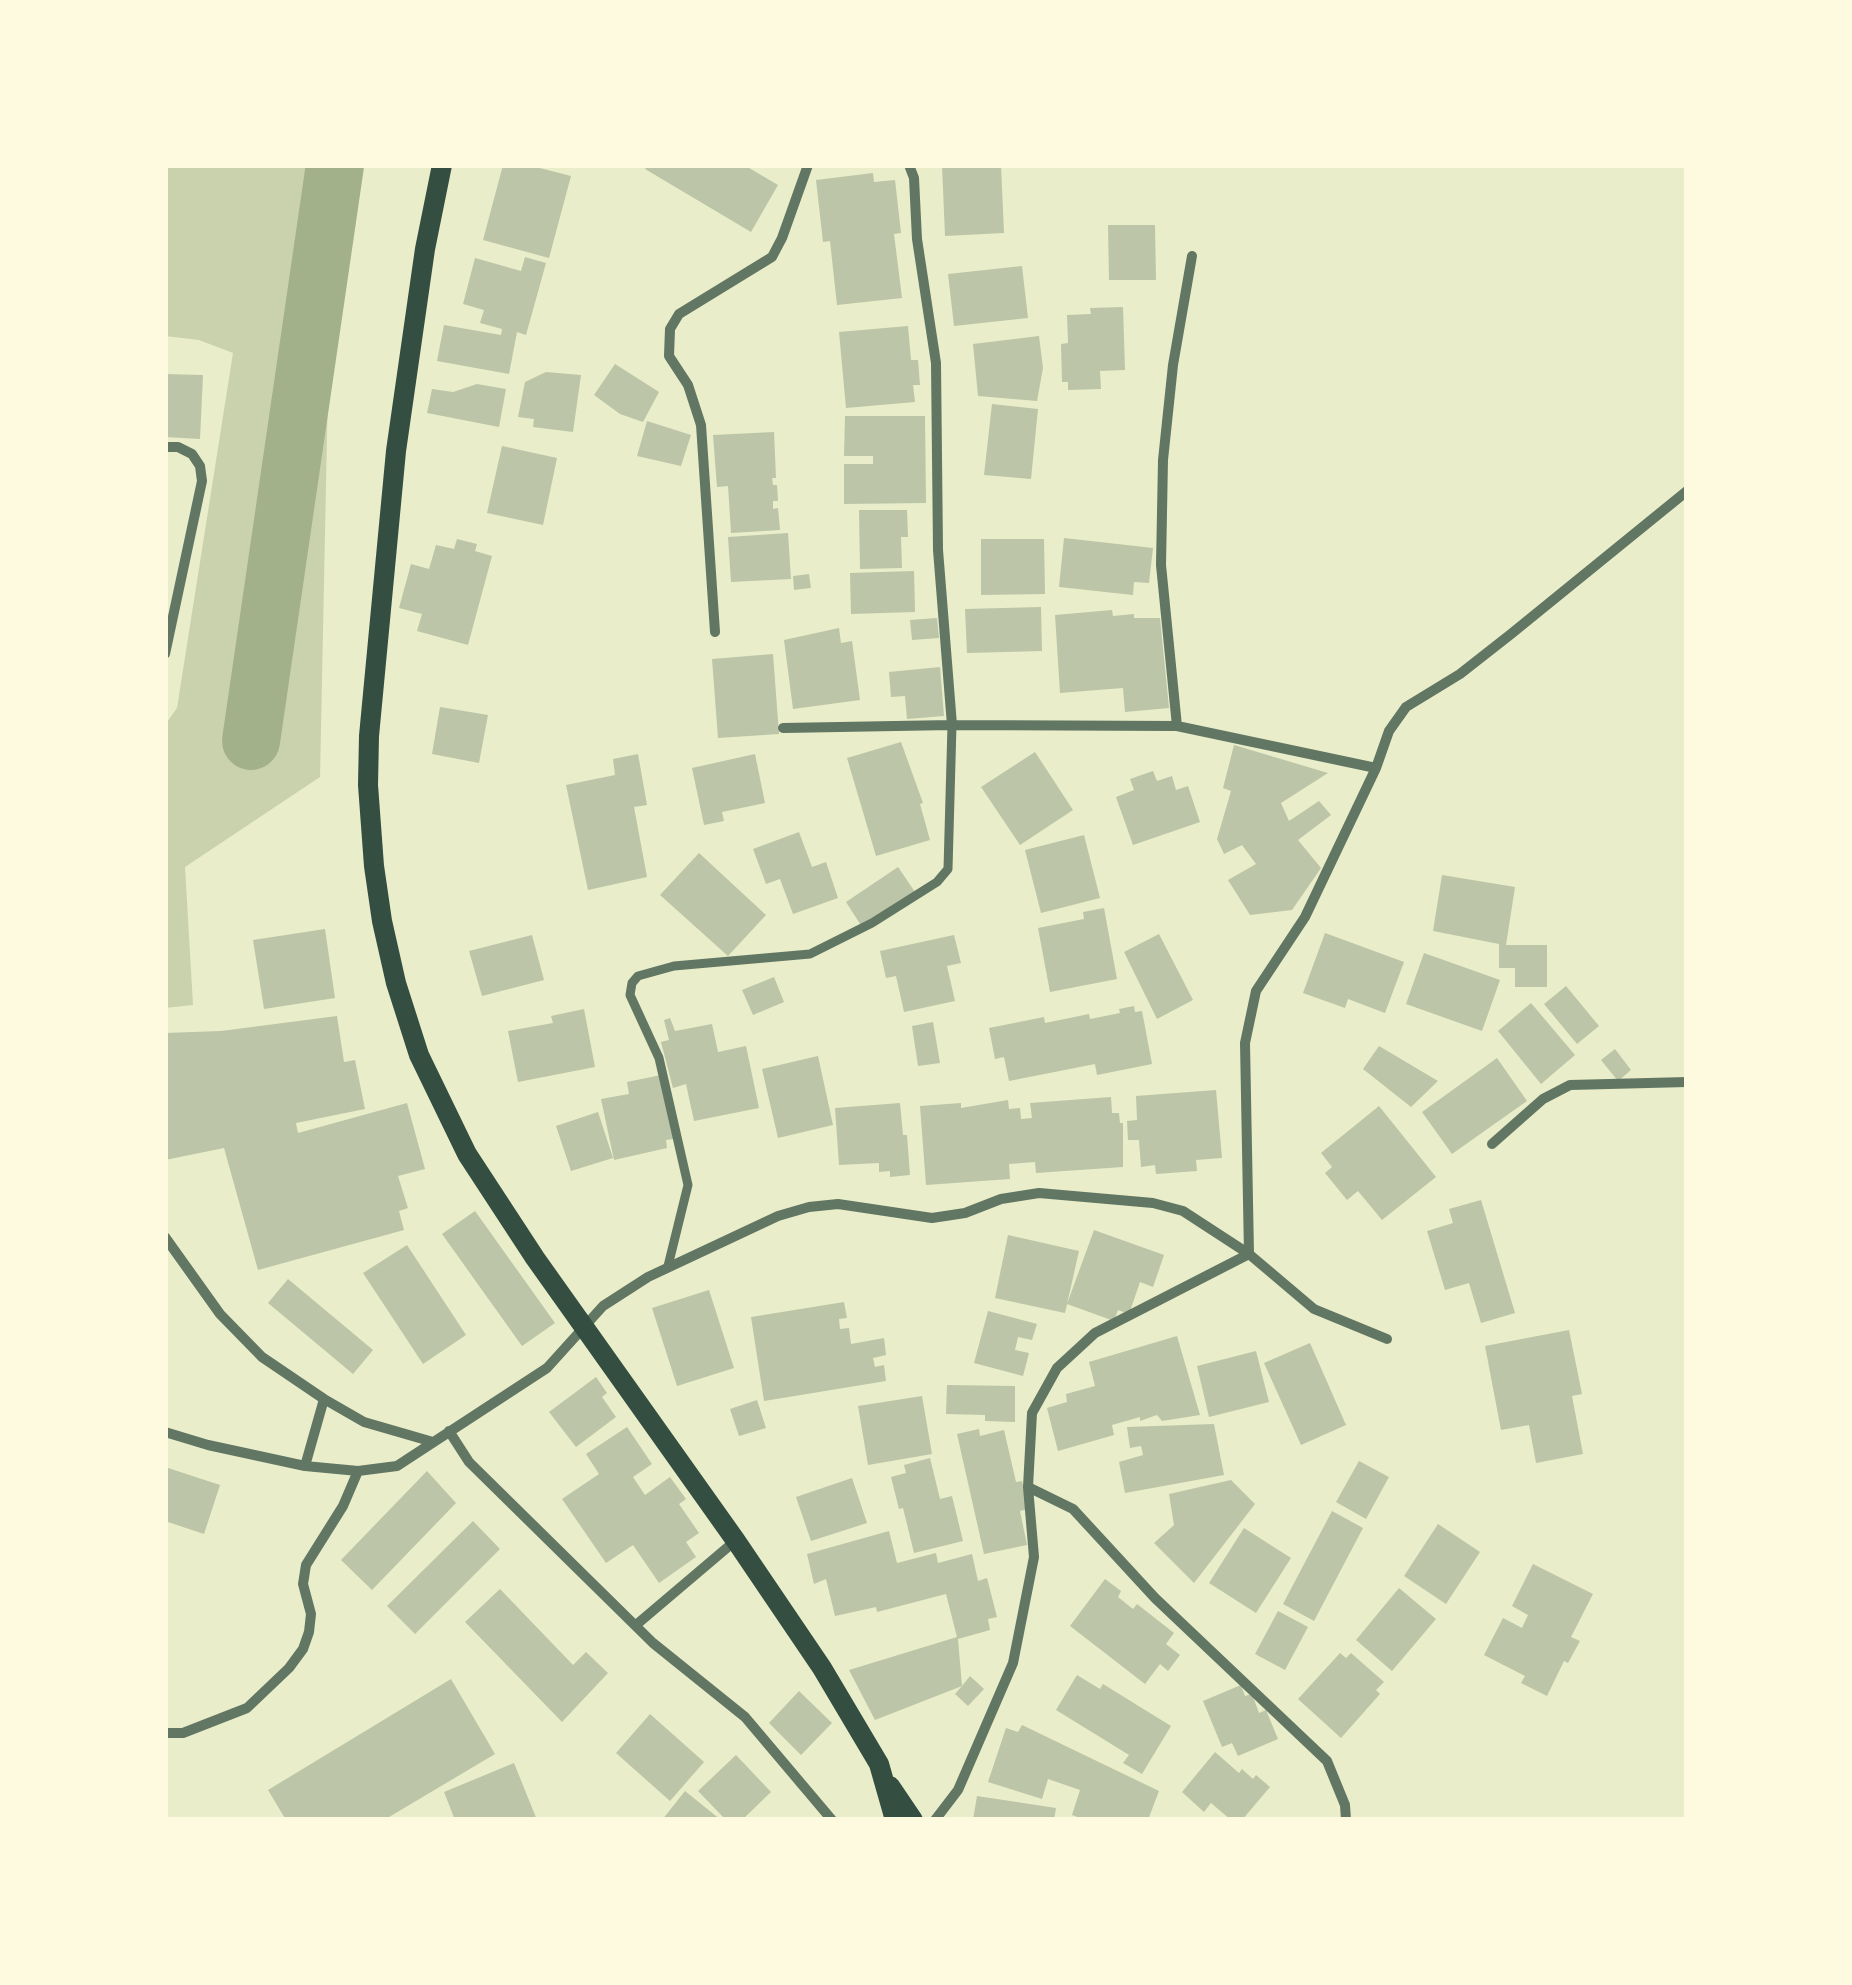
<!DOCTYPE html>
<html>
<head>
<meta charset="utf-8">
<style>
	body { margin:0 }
	#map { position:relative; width:1852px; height:1985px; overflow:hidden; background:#e9edc9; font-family:"Fira Sans",sans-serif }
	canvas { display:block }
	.frame { position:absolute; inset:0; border:168px solid #fefae0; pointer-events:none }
</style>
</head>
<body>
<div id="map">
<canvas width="1852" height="1985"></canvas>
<div class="frame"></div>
</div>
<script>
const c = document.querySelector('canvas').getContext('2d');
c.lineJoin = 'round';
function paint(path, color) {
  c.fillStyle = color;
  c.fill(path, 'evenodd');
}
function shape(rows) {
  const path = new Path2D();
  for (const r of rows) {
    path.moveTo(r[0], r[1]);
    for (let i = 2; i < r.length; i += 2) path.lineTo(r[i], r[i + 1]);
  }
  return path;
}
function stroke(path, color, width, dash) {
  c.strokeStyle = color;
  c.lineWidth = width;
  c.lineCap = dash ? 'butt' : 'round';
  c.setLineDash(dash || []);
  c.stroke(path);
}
paint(shape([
	[165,165,363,165,328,387,320,777,185,867,193,1005,165,1008,165,725,177,708,233,353,199,340,165,336]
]), '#cad2ad');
stroke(shape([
	[251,741,335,165]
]), '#a3b18a', 58);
paint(shape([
	[503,165,528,165,571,176,549,258,483,240],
	[648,165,744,165,778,185,751,232,645,169],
	[942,165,1001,165,1004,233,945,236],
	[873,173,874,182,895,180,901,233,894,234,902,298,837,305,830,241,823,242,816,180],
	[1108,225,1155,225,1156,280,1109,280],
	[525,257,546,263,526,335,517,332,509,374,437,361,444,325,501,335,502,329,480,323,484,310,463,304,475,258,521,271],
	[1022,266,1028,318,954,326,948,274],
	[1123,307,1125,370,1100,371,1101,389,1068,390,1068,382,1062,382,1061,344,1068,343,1067,315,1091,314,1090,308],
	[908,326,911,360,918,360,920,385,913,385,915,402,846,408,839,332],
	[1039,336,1043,368,1037,401,978,396,973,344],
	[615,364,659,392,643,422,620,414,594,395],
	[546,372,581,375,573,432,533,427,534,419,518,417,525,382],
	[165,374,203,375,200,439,165,437],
	[477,384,506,389,499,427,427,413,432,389,453,392],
	[992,404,1038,409,1031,479,984,475],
	[845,416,925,416,926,503,844,504,844,464,873,464,873,456,844,456],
	[647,421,691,435,681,466,637,456],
	[774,432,776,478,772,478,773,485,777,485,778,501,773,501,773,509,778,508,780,530,731,533,728,486,717,487,713,435],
	[502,446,557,458,543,525,487,513],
	[859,510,907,510,908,537,901,537,902,568,860,569],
	[788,533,791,579,731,582,728,537],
	[1064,538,1153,548,1149,583,1134,582,1133,595,1059,587],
	[457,539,477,544,475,551,492,556,468,645,417,631,422,614,399,608,411,564,429,569,436,545,454,549],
	[981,539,1044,539,1045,594,981,595],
	[914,571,915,612,851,614,850,573],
	[809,574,811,588,794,590,793,576],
	[1041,607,1042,651,967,653,965,609],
	[1112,610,1113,616,1134,614,1134,618,1160,618,1169,708,1125,712,1123,688,1060,693,1055,615],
	[937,618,939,638,912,640,910,620],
	[839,628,841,643,852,641,860,700,793,709,784,640],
	[773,654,779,734,718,738,712,659],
	[940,667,944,716,907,719,905,696,891,697,889,672],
	[440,707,488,715,479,763,432,754],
	[901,742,923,803,920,804,930,840,876,856,847,758],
	[1234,745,1328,773,1281,803,1289,821,1319,801,1331,815,1298,840,1321,868,1292,910,1250,915,1228,880,1256,864,1242,845,1224,854,1217,839,1231,791,1223,788],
	[1035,752,1073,810,1020,845,981,787],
	[638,754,647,805,634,807,647,877,588,890,566,785,615,775,613,759],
	[755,754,765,803,722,812,724,821,704,825,692,768],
	[1153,771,1157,781,1172,776,1176,790,1188,786,1200,822,1133,845,1116,797,1134,790,1130,779],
	[799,832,812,867,826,862,838,898,793,914,780,879,766,884,753,849],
	[1084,835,1100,898,1041,913,1025,850],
	[699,853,766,915,728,956,660,895],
	[898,867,915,892,862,927,846,902],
	[1442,875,1515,887,1506,945,1547,945,1547,987,1515,987,1515,968,1499,968,1499,944,1433,931],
	[1104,908,1117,979,1050,992,1038,928,1084,919,1083,912],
	[325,929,335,998,264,1009,253,940],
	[1325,933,1404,962,1385,1013,1348,999,1345,1008,1303,993],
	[1159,934,1193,1000,1157,1019,1124,952],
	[532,935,544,980,482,996,469,951],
	[954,935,961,963,947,966,955,1001,904,1012,896,976,886,978,880,951],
	[1424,953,1500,980,1482,1031,1406,1004],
	[774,977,784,1002,753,1015,742,990],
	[1566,986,1599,1026,1577,1044,1544,1004],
	[1531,1003,1575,1055,1541,1084,1498,1031],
	[1134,1006,1135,1012,1142,1011,1152,1064,1097,1075,1095,1064,1009,1081,1004,1057,995,1059,989,1028,1044,1017,1045,1023,1089,1014,1090,1019,1120,1013,1119,1009],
	[584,1009,595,1067,518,1082,508,1031,553,1023,551,1016],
	[337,1016,344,1062,355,1060,365,1109,296,1123,298,1133,407,1103,425,1169,398,1176,408,1208,399,1211,404,1230,258,1270,224,1148,165,1160,165,1033,221,1031],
	[670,1018,675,1031,712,1024,718,1052,746,1046,759,1108,694,1121,686,1084,673,1088,661,1042,669,1040,664,1020],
	[933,1022,940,1063,918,1066,912,1026],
	[1379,1046,1438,1081,1411,1107,1363,1069],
	[1615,1049,1631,1070,1618,1081,1601,1060],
	[818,1056,833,1125,778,1138,762,1069],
	[1497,1058,1527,1101,1452,1154,1422,1112],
	[661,1075,674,1139,666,1140,667,1148,614,1160,601,1099,629,1094,627,1082],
	[1216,1090,1222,1158,1196,1160,1197,1171,1156,1174,1155,1165,1141,1167,1139,1140,1128,1140,1127,1121,1137,1120,1136,1096],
	[1111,1097,1112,1113,1119,1113,1120,1123,1123,1123,1123,1167,1036,1173,1035,1162,1009,1164,1010,1179,926,1185,920,1106,961,1103,961,1108,1008,1100,1009,1109,1020,1108,1021,1119,1032,1118,1030,1103],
	[900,1103,903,1135,907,1135,910,1175,890,1177,890,1171,879,1172,879,1163,839,1165,835,1108],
	[1379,1106,1436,1177,1382,1220,1358,1191,1347,1200,1325,1173,1332,1167,1321,1153],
	[598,1112,613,1158,571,1171,556,1126],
	[1481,1200,1515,1313,1481,1323,1469,1283,1445,1290,1427,1231,1453,1223,1449,1209],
	[475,1211,555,1323,522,1346,442,1234],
	[1094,1230,1164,1255,1153,1287,1140,1282,1129,1314,1118,1310,1114,1321,1067,1304],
	[1008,1235,1079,1251,1065,1313,995,1298],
	[407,1245,466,1335,423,1364,363,1273],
	[288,1279,373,1350,353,1374,268,1303],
	[709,1290,734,1368,677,1386,652,1308],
	[844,1302,847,1318,839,1319,840,1329,849,1328,851,1344,884,1338,886,1355,873,1358,875,1367,884,1365,886,1381,764,1401,751,1317],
	[988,1311,1037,1324,1032,1340,1018,1337,1015,1350,1029,1353,1023,1376,974,1363],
	[1569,1330,1582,1394,1572,1396,1583,1454,1536,1463,1529,1425,1501,1430,1485,1346],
	[1177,1336,1200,1415,1162,1421,1157,1415,1140,1421,1140,1417,1112,1425,1114,1435,1058,1451,1047,1408,1067,1402,1066,1394,1095,1386,1089,1362],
	[1310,1343,1346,1425,1301,1445,1264,1363],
	[1256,1351,1269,1402,1209,1417,1197,1366],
	[596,1377,607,1393,602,1397,616,1417,576,1447,549,1412],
	[947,1385,1015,1386,1015,1422,985,1421,985,1415,946,1414],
	[922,1396,932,1454,868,1465,858,1406],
	[757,1400,766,1428,739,1436,730,1409],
	[1214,1424,1224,1475,1125,1493,1119,1462,1143,1455,1141,1446,1130,1448,1127,1427],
	[627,1427,652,1464,633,1477,645,1495,670,1477,686,1499,679,1504,699,1533,686,1542,696,1557,659,1583,633,1545,606,1563,562,1499,599,1474,586,1454],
	[979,1429,980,1436,1004,1430,1016,1482,1022,1481,1028,1509,1020,1511,1027,1545,984,1554,957,1434],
	[930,1458,940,1499,952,1496,963,1541,914,1553,903,1508,899,1509,891,1477,906,1473,904,1465],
	[1359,1461,1389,1477,1366,1519,1336,1502],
	[165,1467,220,1485,204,1534,165,1521],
	[427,1471,456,1503,372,1590,341,1560],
	[852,1478,867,1523,811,1541,796,1497],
	[1231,1480,1255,1504,1194,1583,1154,1543,1174,1525,1169,1494],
	[1332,1511,1363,1528,1314,1621,1283,1604],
	[473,1521,500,1549,415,1634,387,1606],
	[1438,1524,1480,1552,1446,1604,1404,1576],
	[1244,1528,1291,1558,1256,1613,1209,1583],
	[889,1531,897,1563,936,1553,938,1563,972,1554,978,1581,987,1578,997,1617,988,1619,990,1630,958,1639,962,1686,970,1676,984,1689,968,1706,955,1694,962,1686,875,1720,849,1670,957,1637,946,1594,877,1612,876,1607,835,1616,826,1579,814,1584,807,1554],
	[1533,1564,1593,1594,1571,1637,1580,1641,1568,1663,1564,1661,1547,1696,1521,1683,1525,1676,1484,1655,1503,1618,1522,1628,1528,1615,1512,1606],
	[1105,1579,1121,1591,1118,1597,1133,1609,1137,1604,1174,1633,1166,1644,1180,1655,1168,1671,1160,1664,1145,1684,1070,1626],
	[1399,1588,1436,1619,1392,1671,1356,1640],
	[500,1589,573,1665,586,1652,608,1673,562,1722,465,1622],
	[1278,1611,1308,1627,1285,1670,1255,1654],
	[1340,1653,1346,1658,1351,1653,1384,1682,1376,1690,1380,1694,1341,1738,1298,1699],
	[1077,1675,1100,1689,1103,1684,1171,1726,1142,1774,1123,1763,1129,1755,1056,1710],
	[451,1679,495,1754,384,1820,286,1820,268,1790],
	[1241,1685,1245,1696,1252,1694,1259,1713,1266,1710,1278,1739,1238,1756,1232,1743,1222,1747,1203,1701],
	[799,1691,832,1723,801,1755,769,1723],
	[650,1714,704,1762,670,1801,616,1753],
	[1022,1725,1159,1791,1148,1820,1086,1820,1072,1815,1080,1790,1048,1779,1042,1799,988,1782,1006,1728,1018,1732],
	[1215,1752,1239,1773,1242,1769,1253,1779,1256,1775,1270,1787,1242,1820,1231,1820,1211,1803,1204,1812,1182,1792],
	[736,1755,771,1792,742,1820,726,1820,698,1791],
	[514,1763,537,1820,455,1820,444,1792],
	[685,1791,721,1820,662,1820],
	[977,1796,1056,1808,1054,1820,973,1820]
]), '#bcc5a7');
stroke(shape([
	[668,1266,688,1185,659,1058,630,995,632,983,638,976,674,966,810,954,872,923,937,882,948,869,952,725]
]), '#617663', 9);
stroke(shape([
	[909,165,914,178,917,239,936,363,938,550,952,725,1177,726,1376,768],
	[165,447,178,447,192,454,200,466,202,481,165,654],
	[715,632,701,425,688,385,669,356,670,329,679,314,772,257,782,238,808,165],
	[1177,726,1161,565,1163,460,1173,365,1192,256],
	[783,728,952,725],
	[1492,1144,1543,1099,1570,1085,1687,1082],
	[165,1237,220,1314,262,1357,324,1399,364,1422,433,1442],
	[449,1431,469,1462,653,1643,745,1717,832,1820],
	[165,1432,208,1445,305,1466,358,1471,397,1466,547,1368,603,1306,648,1277,778,1216,809,1207,838,1204,932,1218,965,1213,1001,1199,1039,1193,1153,1203,1183,1211,1249,1254,1314,1309,1387,1339],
	[305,1466,324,1399],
	[1028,1487,1073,1509,1155,1598,1327,1761,1345,1805,1346,1820],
	[636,1625,735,1541],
	[165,1733,183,1733,247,1708,289,1668,303,1649,309,1632,311,1614,303,1584,306,1565,343,1506,358,1471],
	[935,1820,958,1790,1013,1663,1034,1557,1028,1487,1032,1413,1057,1368,1095,1333,1249,1254,1245,1043,1256,991,1305,917,1376,768,1389,731,1406,707,1460,674,1511,634,1687,491]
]), '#617663', 10);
stroke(shape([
	[442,165,425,249,396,451,369,736,368,785,374,866,382,921,396,983,419,1055,467,1154,535,1258,736,1541,822,1668,879,1764,895,1820],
	[890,1786,913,1820]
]), '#344e41', 20);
</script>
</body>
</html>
